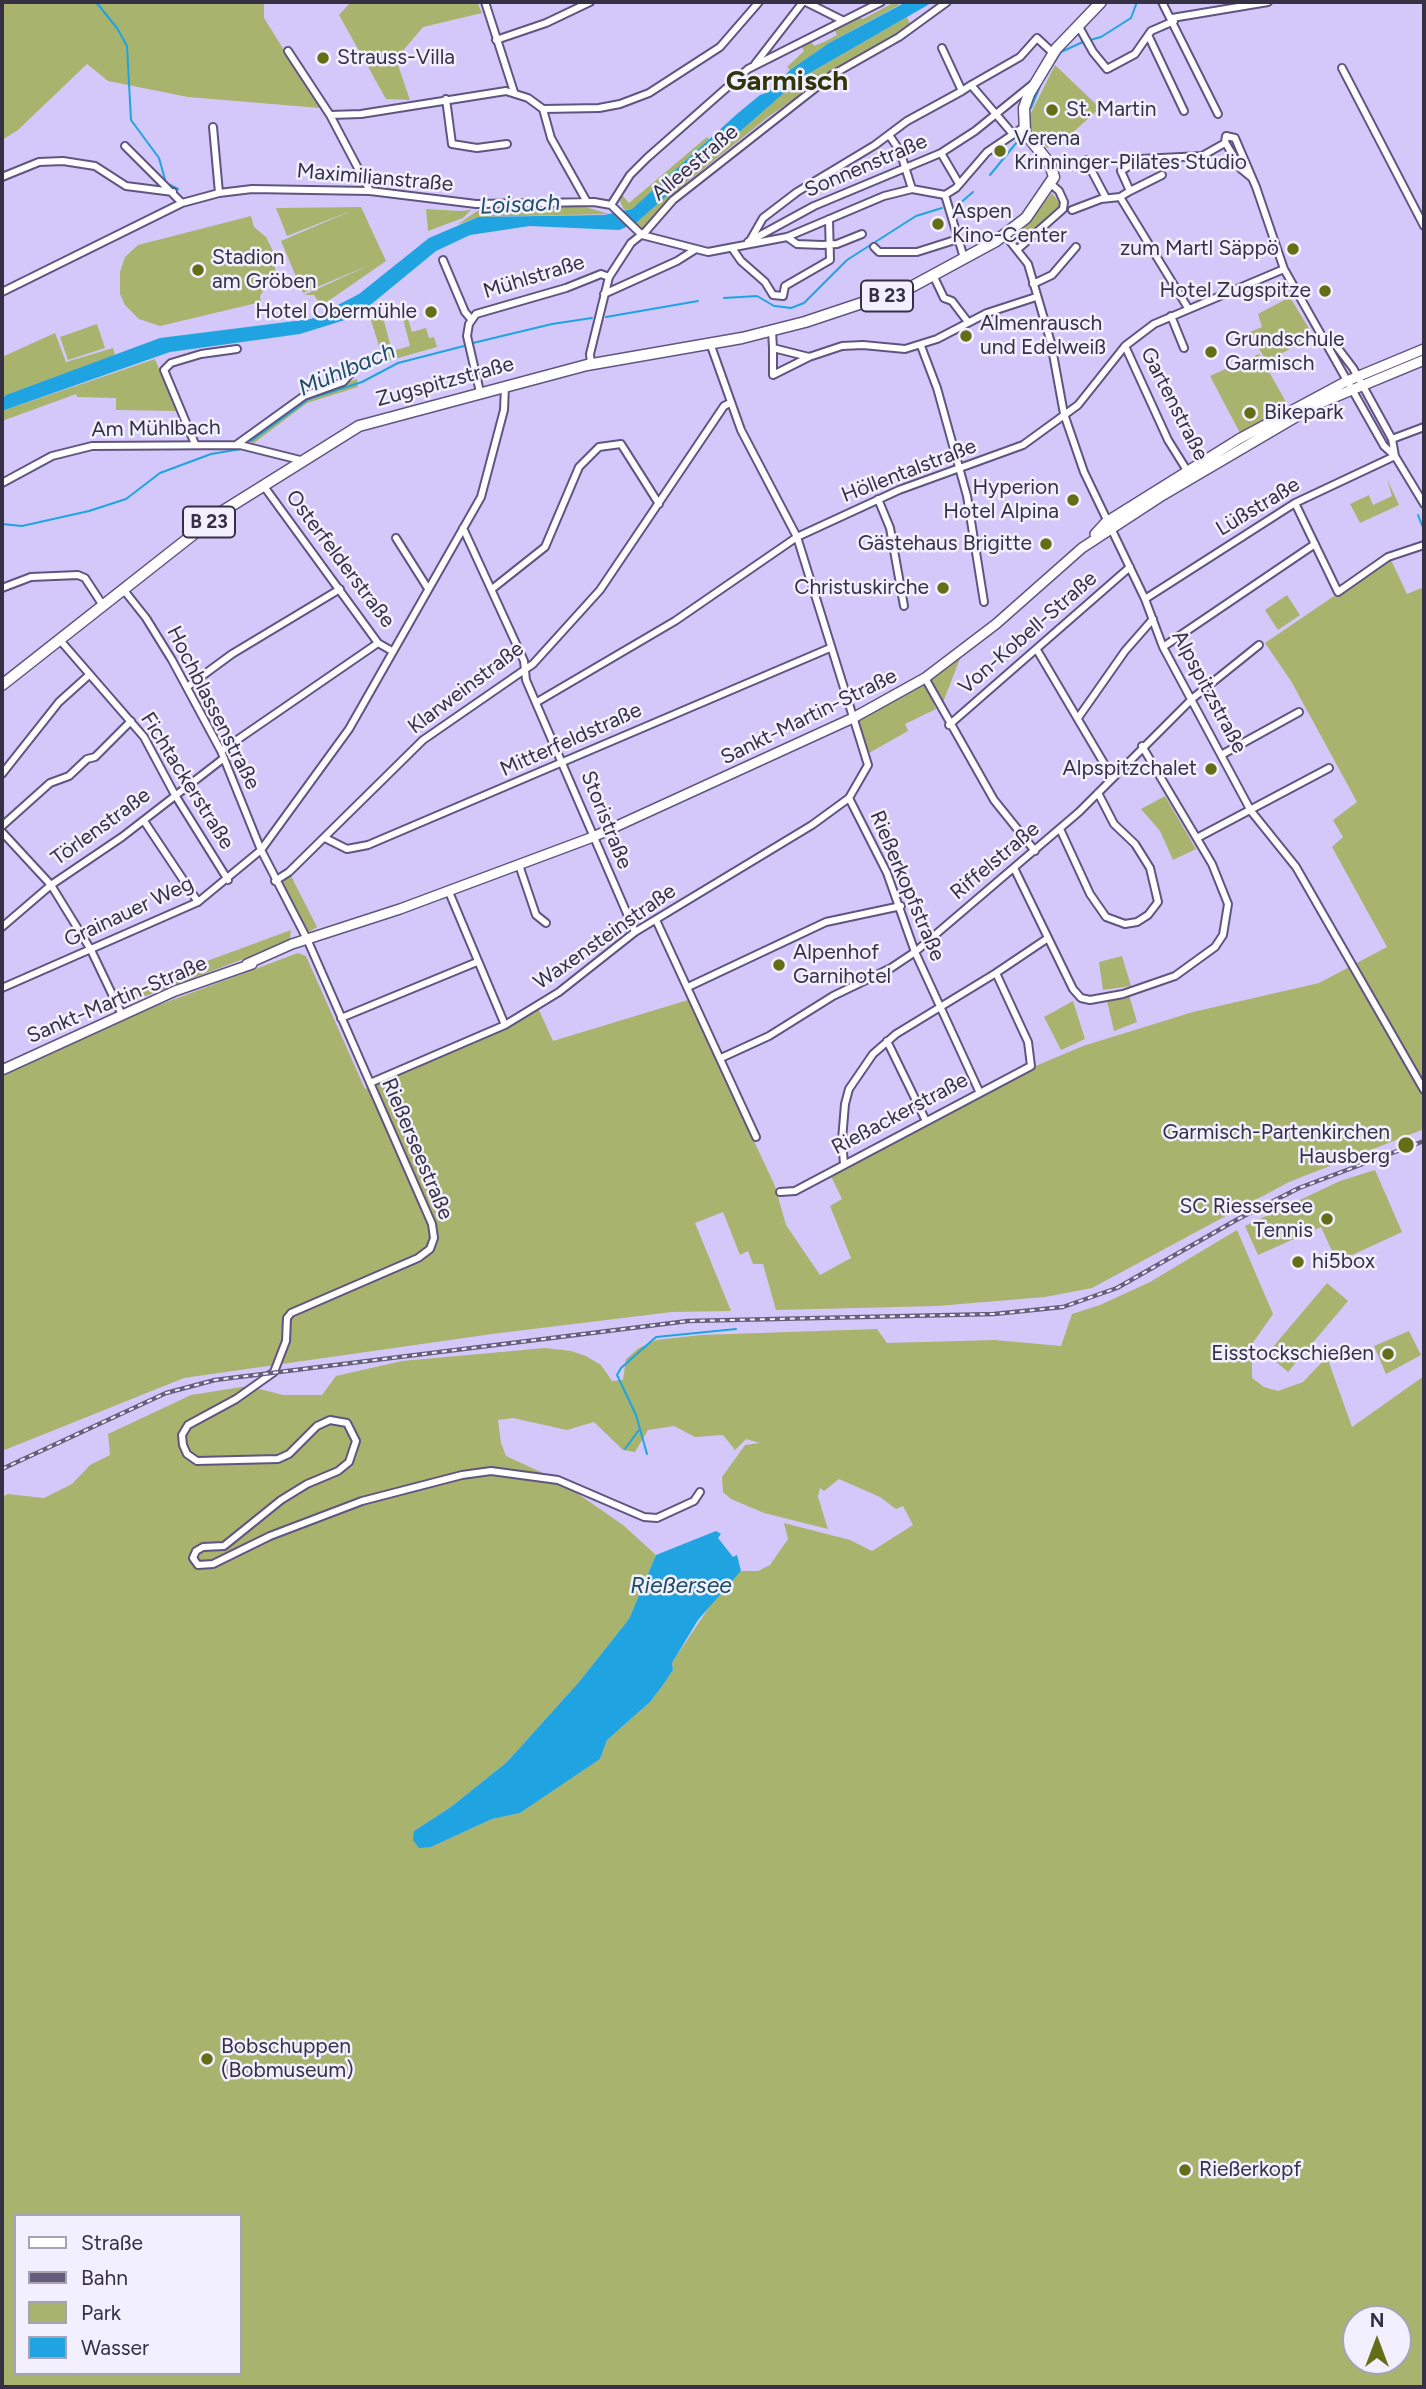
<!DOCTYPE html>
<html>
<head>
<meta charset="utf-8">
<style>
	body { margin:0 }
	#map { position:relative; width:1426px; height:2389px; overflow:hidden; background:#d4c8fb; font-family:Figtree,sans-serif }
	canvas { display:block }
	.frame { position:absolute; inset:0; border:4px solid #353044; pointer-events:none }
	.legend { position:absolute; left:14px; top:2214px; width:228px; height:161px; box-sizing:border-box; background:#f2efff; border:2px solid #a6a3b4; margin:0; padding:9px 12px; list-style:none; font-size:21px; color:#353044 }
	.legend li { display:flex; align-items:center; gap:14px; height:35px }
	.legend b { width:35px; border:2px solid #a6a3b4 }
	.north { position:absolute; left:1342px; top:2305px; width:70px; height:70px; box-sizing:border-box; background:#f2efff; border:2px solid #a6a3b4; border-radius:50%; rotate:0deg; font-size:19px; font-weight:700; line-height:28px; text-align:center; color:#353044 }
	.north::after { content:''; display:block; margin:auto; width:24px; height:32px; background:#646e16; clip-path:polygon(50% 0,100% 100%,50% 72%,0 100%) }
</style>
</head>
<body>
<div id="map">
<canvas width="1426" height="2389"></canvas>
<div class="frame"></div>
<ul class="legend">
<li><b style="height:9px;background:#fff"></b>Straße</li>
<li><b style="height:9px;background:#655e7c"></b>Bahn</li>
<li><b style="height:19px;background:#a8b36d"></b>Park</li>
<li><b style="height:19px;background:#1fa4e1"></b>Wasser</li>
</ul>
<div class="north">N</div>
</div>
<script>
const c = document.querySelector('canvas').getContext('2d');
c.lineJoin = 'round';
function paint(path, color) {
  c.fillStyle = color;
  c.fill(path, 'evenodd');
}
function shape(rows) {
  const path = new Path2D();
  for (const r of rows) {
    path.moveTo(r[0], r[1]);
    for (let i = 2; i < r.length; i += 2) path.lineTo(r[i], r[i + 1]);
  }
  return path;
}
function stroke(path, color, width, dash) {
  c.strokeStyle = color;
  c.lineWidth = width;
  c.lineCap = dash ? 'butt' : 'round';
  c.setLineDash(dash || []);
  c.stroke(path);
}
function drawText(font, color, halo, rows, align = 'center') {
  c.font = font + ' Figtree,sans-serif';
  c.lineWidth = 5;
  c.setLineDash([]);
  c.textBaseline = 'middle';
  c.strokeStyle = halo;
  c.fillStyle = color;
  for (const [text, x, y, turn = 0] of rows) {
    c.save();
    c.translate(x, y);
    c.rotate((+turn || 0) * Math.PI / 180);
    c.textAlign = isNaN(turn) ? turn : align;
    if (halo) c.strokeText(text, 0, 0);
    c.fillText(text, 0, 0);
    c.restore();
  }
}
paint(shape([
	[2,2,264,2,264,18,320,108,188,97,108,81,87,64,18,130,2,140],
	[351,2,477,2,482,13,423,27,396,59,410,100,386,99,339,15],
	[895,2,899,5,829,43,790,70,787,67,804,51,801,45,811,41,814,46,824,42,837,35,834,28,857,17,863,19],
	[907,17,910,24,897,36,846,63,768,117,686,183,652,223,642,228,636,223,801,78],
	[1055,65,1100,108,1071,134,1047,148,1029,128,1029,117],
	[707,137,709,139,643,200,632,209,624,210,620,201,621,194,629,203],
	[1052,193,1062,206,1027,237,1021,237,1021,232],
	[582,206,609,214,478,217,457,225,477,211],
	[361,207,386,261,321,306,314,295,304,295,372,264,303,293,281,241,353,210,287,236,276,208],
	[426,209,460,211,471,210,463,218,428,231],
	[251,216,254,227,266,237,275,255,275,273,260,296,261,302,160,326,139,319,125,305,120,294,120,272,125,257,138,245],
	[1290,297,1314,337,1266,361,1250,332,1262,327,1258,314],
	[381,310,392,351,410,346,401,311,405,310,412,332,426,328,429,338,434,337,437,347,384,362,370,317],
	[97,324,105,348,68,360,60,337],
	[55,333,66,362,113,348,115,355,6,395,2,399,2,357],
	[1259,354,1286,402,1276,409,1277,414,1240,433,1210,376],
	[155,359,176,411,116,410,116,398,77,397,76,394,2,421,2,411],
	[357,379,358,387,307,403,254,443,244,440,306,396],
	[1387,479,1399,505,1360,523,1350,504,1369,495,1373,505,1392,496],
	[1390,558,1407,594,1424,587,1424,1129,1289,1182,1092,1288,1045,1297,937,1306,776,1310,763,1264,753,1264,748,1251,740,1255,723,1212,695,1223,731,1311,672,1312,492,1334,184,1378,2,1451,2,1075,148,1009,298,953,306,956,365,1089,484,1038,538,1008,553,1041,688,1000,775,1186,786,1225,820,1275,851,1258,830,1206,842,1199,830,1174,1031,1068,1083,1046,1193,1012,1319,983,1387,947,1332,847,1343,837,1333,820,1357,802,1291,681,1265,643],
	[1287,595,1300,615,1278,630,1265,610],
	[961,656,942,705,928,680],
	[924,683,936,709,905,724,908,731,869,753,857,722],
	[1165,796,1196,849,1173,860,1160,831,1141,809],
	[290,874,317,927,305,934,280,881],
	[291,930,290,939,286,943,135,1000,122,997,161,978],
	[1122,956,1131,986,1103,990,1099,962],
	[1129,995,1137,1022,1114,1031,1107,1001],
	[1073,1001,1085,1039,1061,1050,1044,1017],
	[1375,1170,1402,1232,1337,1262,1321,1227,1258,1255,1245,1226,1340,1181],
	[1237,1230,1273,1314,1252,1344,1252,1378,1264,1387,1278,1391,1303,1382,1327,1357,1352,1427,1424,1376,1424,2387,2,2387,2,1497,8,1494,44,1498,72,1484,90,1465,110,1455,108,1434,191,1395,248,1386,283,1395,322,1395,336,1376,402,1361,545,1348,571,1351,586,1356,601,1365,612,1381,623,1380,626,1359,639,1348,656,1340,701,1335,877,1329,887,1343,995,1340,1061,1346,1072,1314,1100,1305,1150,1282],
	[513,1418,567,1430,594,1422,623,1450,635,1452,648,1430,674,1426,695,1437,723,1435,735,1450,746,1439,760,1443,745,1445,722,1477,723,1492,731,1499,764,1513,828,1529,818,1497,820,1488,824,1491,839,1479,880,1497,896,1509,903,1506,913,1525,872,1551,850,1540,784,1523,788,1539,770,1565,758,1571,741,1571,710,1606,677,1655,672,1663,673,1670,663,1685,650,1702,607,1740,600,1759,520,1813,492,1819,431,1847,414,1831,451,1807,507,1762,579,1682,629,1619,656,1555,623,1525,558,1480,506,1456,501,1443,498,1420],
	[16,2216,240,2216,240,2373,16,2373],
	[1356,2319,1398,2319,1398,2361,1356,2361],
	[1327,1283,1348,1301,1288,1372,1267,1354],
	[1409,1331,1421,1355,1386,1374,1374,1346]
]), '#a8b36d');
paint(shape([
	[906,2,933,2,801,78,636,223,619,230,530,226,470,235,436,251,369,306,348,319,300,334,170,352,2,411,2,399,6,395,160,338,311,319,359,294,429,238,478,217,604,215,632,209,737,114,760,95,769,92,790,70,829,43],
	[716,1531,721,1534,718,1538,733,1557,737,1555,741,1571,698,1620,672,1663,673,1670,663,1685,650,1702,607,1740,600,1759,520,1813,492,1819,431,1847,419,1848,413,1840,414,1831,451,1807,507,1762,579,1682,629,1619,656,1555]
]), '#1fa4e1');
stroke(shape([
	[96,2,117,28,127,46,131,120,159,158,166,183,178,189],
	[1090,40,1101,37,1131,18,1137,2],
	[1042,81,1061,52,1085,41],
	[1031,108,1040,86],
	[990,175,1017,142],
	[958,205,973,192],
	[724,298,757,296,774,306],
	[775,306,791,308,804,303,847,260,916,216,942,208],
	[606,317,698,301],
	[473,343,552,324,592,318],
	[251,441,309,399,362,382,398,363,464,346],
	[1418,515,1424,530],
	[2,524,22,526,89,511,126,499,160,473,211,454,241,449],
	[625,1449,639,1430],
	[647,1454,636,1415,617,1375,621,1368,656,1337,736,1329]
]), '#1fa4e1', 2);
const minor = shape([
	[485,2,514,92],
	[806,2,842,20],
	[1162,2,1218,114],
	[1172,18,1268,2],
	[1078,25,1093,52,1107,69,1135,54,1151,31,1174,21],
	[1149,37,1184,111],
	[496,40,546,23,590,2],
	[942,48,962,91,971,85,1012,133],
	[288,51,330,115,370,191],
	[755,64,803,2],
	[1342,68,1424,226],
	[971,85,1020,57,1037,38,1053,53],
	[446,99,452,144,477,148,507,144],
	[543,109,551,138,587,202],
	[330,115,361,114,506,91,528,98,543,109,599,108,620,104,649,93,720,47,759,2],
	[213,127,219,193],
	[889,135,900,151,912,189],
	[125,146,182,203],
	[941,153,958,182],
	[1086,160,1106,198],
	[2,177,39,162,63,161,95,166,126,186,173,192],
	[1252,178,1241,169,1225,142,1226,136,1235,138,1256,187,1284,269,1384,446,1395,456,1424,504],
	[1130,191,1162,175],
	[945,195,956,188,987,152,1024,127],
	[945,195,964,258],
	[1120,197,1188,308],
	[611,205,630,175,647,158,748,69,881,2],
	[1072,210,1101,199,1120,197,1130,191,1121,171,1140,159,1202,156,1225,143],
	[1005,235,1028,264,1051,343,1064,414,1084,472,1145,599,1163,647,1251,811,1296,867,1424,1090],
	[787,237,797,244,822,245,837,244,862,234],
	[751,239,763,218,797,192,875,145,907,121,962,91],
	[748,242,814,206,941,153,975,131,1033,84],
	[874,247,879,252,917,252,958,239],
	[732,248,741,261,765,282,773,295,783,296,785,286,830,260,829,219],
	[1019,248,1063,209,1064,202,1059,191,1051,184],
	[443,260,465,312,471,319],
	[933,275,944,298,952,301,968,322],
	[1033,284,1052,275,1076,247],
	[2,292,182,203,219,193,252,189,370,191,476,204,594,202,611,205,642,235,708,252,787,237,884,196,912,189,945,195],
	[604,294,677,261,696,249],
	[1171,316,1184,348],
	[772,331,773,348,809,357,842,346,863,345,905,349,937,339,987,313,1036,297],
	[1326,339,1334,343,1353,368,1392,439,1395,456],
	[921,346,937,388,967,496,984,602],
	[1125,346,1168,440,1188,472],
	[773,348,773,375,809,357],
	[591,364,590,354,609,277,631,243,646,231,673,200,832,75,899,37,947,2],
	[505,386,504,410,481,497,349,729,261,850,307,939,432,1224,434,1238,430,1249,418,1258,291,1313,287,1318,286,1341,274,1372,236,1399,188,1425,182,1435,183,1445,187,1454,197,1461,278,1459,289,1454,317,1426,330,1420,347,1423,356,1441,349,1462,338,1471,307,1484,281,1500,224,1546,203,1547,196,1551,193,1558,198,1565,213,1564,270,1536,362,1501,462,1475,491,1471,558,1480,644,1517,657,1518,694,1501,700,1492],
	[480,392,467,336,469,324,476,314,566,288,601,274,609,277],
	[1392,439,1424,427],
	[195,444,164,370,171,363,201,354,237,349],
	[236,445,304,396,343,382,351,373],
	[2,483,52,456,92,446,240,445,300,460],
	[263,485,378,643,392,651],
	[878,499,890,528,904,606],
	[1295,503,1338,592,1388,557,1424,545],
	[463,528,524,661,526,680,635,932],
	[396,538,427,587],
	[2,588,31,577,78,575,85,578,102,604],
	[492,589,545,547,579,467,599,447,621,444,659,504],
	[1145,599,1295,503,1395,456],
	[59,639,144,737,175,795,228,880],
	[1163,647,1315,544],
	[1037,650,1112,777],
	[925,678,994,800,1035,851],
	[187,687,232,654,340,589],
	[537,702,675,621,797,537,899,490,1023,445,1078,405,1125,346,1154,324,1284,269],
	[1078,718,1125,651,1153,619],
	[949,725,1130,567],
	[221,751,378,643],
	[1223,754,1299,712],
	[2,774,59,702,89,675],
	[849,798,887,873,915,952,979,1091],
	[144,821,198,902],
	[2,826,50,783,69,776,87,759,95,757,131,721],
	[1060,829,1090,894,1106,917,1125,924,1137,922,1148,915,1158,902,1150,868,1135,844,1114,824,1098,793],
	[2,832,51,885,91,950,122,1015],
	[325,838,347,849,368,845,830,648],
	[1197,838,1329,768],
	[519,865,536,915,546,923],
	[1014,868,1073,989,1081,998,1090,1000,1123,994,1175,976,1215,947,1223,935,1228,904,1212,864,1142,746],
	[275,881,289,872,423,740,533,664,600,590,724,406,730,403],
	[449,892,505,1025],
	[656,920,756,1137],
	[2,927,51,885,122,837,224,758],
	[688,987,826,922,901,906],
	[2,988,198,902,261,850,221,751,172,660,146,618,123,589],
	[341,1018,477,962],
	[887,1041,926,1121],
	[721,1058,769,1036,833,996,891,968,915,952,1079,812,1193,698,1259,645],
	[370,1083,505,1025,559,992,635,932,812,825,849,798,868,765,797,537,741,430,710,343],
	[844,1164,842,1140,845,1104,849,1089,873,1054,896,1034,996,973,1048,938],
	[780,1192,795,1191,1031,1066,1028,1042,996,973]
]);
const secondary = shape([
	[1095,534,1106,522,1239,439,1347,381,1424,349],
	[247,964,292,944,400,909,593,837,853,718,925,678,996,624,1082,548,1163,495,1318,404,1424,360],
	[2,1070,175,991,252,964]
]);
const primary = shape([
	[2,685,223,511,359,426,587,365,742,338,805,322,913,286,996,241,1026,218,1054,177,1050,164,1025,133,1024,108,1029,94,1056,49,1101,2]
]);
stroke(minor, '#605581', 10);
stroke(secondary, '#605581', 12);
stroke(primary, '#605581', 13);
stroke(minor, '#fff', 6);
stroke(secondary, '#fff', 9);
stroke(primary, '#fff', 10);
const rail = shape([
	[2,1469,166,1393,215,1380,688,1321,994,1314,1063,1307,1117,1288,1238,1219,1299,1188,1424,1141]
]);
stroke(rail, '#655e7c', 4.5);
stroke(rail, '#f2efff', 2, [5]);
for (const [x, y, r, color] of [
	[323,58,7,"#646e16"],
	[1052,110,7,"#646e16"],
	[1000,151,7,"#646e16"],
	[938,224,7,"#646e16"],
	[1293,249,7,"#646e16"],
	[198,270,7,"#646e16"],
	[1325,291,7,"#646e16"],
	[431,312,7,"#646e16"],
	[966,336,7,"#646e16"],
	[1211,352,7,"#646e16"],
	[1250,413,7,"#646e16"],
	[1073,500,7,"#646e16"],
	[1046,544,7,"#646e16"],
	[943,588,7,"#646e16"],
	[1211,769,7,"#646e16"],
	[779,965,7,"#646e16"],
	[1406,1145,9,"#646e16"],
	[1327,1219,7,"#646e16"],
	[1298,1262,7,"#646e16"],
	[1388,1354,7,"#646e16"],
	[207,2059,7,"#646e16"],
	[1185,2170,7,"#646e16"]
]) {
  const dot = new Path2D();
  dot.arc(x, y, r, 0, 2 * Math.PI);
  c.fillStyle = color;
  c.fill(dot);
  stroke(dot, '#f2efff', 2.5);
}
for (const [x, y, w] of [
	[887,296,52],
	[209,522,52]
]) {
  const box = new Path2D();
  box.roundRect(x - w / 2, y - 15.5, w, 31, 5);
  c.fillStyle = '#f2efff';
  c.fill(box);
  stroke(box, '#353044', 2);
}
drawText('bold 19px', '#353044', null, [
	["B 23",887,296],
	["B 23",209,522]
]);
drawText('21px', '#353044', '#f2efff', [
	["Strauss-Villa",337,58],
	["St. Martin",1066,110],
	["Verena",1014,139],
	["Krinninger-Pilates Studio",1014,163],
	["Aspen",952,212],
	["Kino-Center",952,236],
	["zum Martl Säppö",1279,249,"right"],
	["Stadion",212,258],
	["am Gröben",212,282],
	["Hotel Zugspitze",1311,291,"right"],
	["Hotel Obermühle",417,312,"right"],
	["Almenrausch",980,324],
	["und Edelweiß",980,348],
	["Grundschule",1225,340],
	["Garmisch",1225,364],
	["Bikepark",1264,413],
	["Hyperion",1059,488,"right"],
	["Hotel Alpina",1059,512,"right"],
	["Gästehaus Brigitte",1032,544,"right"],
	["Christuskirche",929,588,"right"],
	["Alpspitzchalet",1197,769,"right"],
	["Alpenhof",793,953],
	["Garnihotel",793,977],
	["Garmisch-Partenkirchen",1390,1133,"right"],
	["Hausberg",1390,1157,"right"],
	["SC Riessersee",1313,1207,"right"],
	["Tennis",1313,1231,"right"],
	["hi5box",1312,1262],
	["Eisstockschießen",1374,1354,"right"],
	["Bobschuppen",221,2047],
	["(Bobmuseum)",221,2071],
	["Rießerkopf",1199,2170]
], 'left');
drawText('21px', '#353044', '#f2efff', [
	["Alleestraße",695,163,-40],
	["Sonnenstraße",866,166,-23],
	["Maximilianstraße",375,178,5],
	["Mühlstraße",534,277,-17],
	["Zugspitzstraße",445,382,-15],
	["Gartenstraße",1174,404,63],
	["Am Mühlbach",156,429,-1],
	["Höllentalstraße",909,471,-21],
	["Lüßstraße",1258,507,-31],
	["Osterfelderstraße",340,559,53],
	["Von-Kobell-Straße",1028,633,-41],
	["Klarweinstraße",466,688,-37],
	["Alpspitzstraße",1209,692,62],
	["Hochblassenstraße",213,708,63],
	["Sankt-Martin-Straße",809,717,-26],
	["Mitterfeldstraße",571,740,-24],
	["Fichtackerstraße",187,781,58],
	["Storistraße",606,820,68],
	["Törlenstraße",101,827,-36],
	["Riffelstraße",995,861,-40],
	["Rießerkopfstraße",907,886,67],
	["Grainauer Weg",129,912,-25],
	["Waxensteinstraße",605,937,-35],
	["Sankt-Martin-Straße",117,1000,-23],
	["Rießackerstraße",900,1114,-28],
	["Rießerseestraße",417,1149,67]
]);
drawText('italic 23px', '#1d4d67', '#f2efff', [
	["Loisach",520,205,-3],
	["Mühlbach",347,370,-23],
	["Rießersee",681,1586]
]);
drawText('bold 28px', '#30350c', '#f2efff', [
	["Garmisch",787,82]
]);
</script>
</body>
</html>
